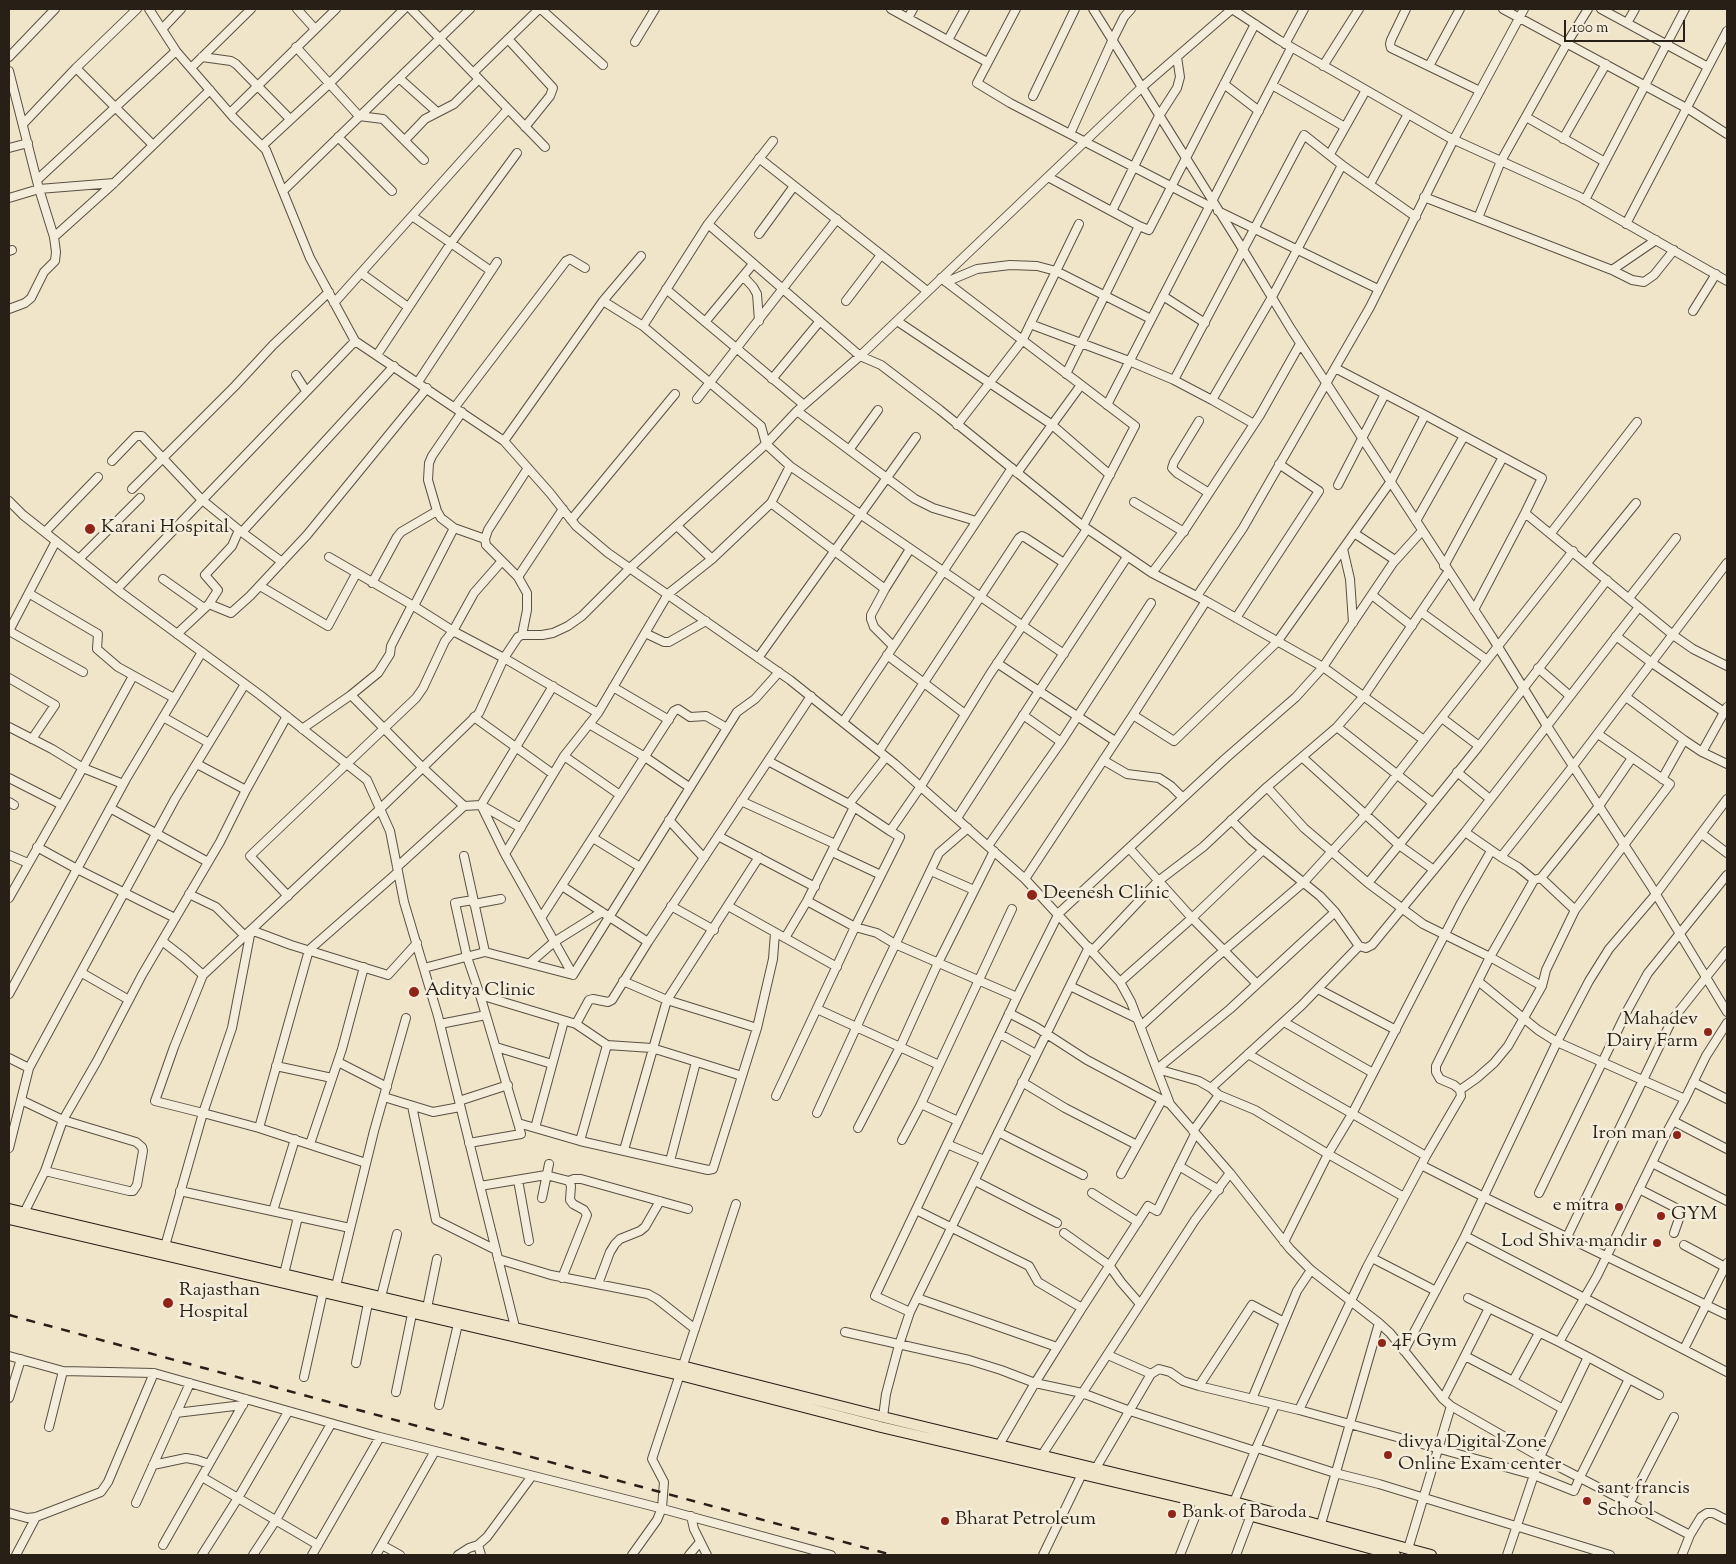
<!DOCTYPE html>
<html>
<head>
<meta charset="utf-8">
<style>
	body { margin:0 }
	#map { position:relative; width:1736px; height:1564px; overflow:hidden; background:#f0e4c9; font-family:"Sorts Mill Goudy",serif }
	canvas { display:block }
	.frame { position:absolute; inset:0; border:10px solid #281f16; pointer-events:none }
	.scale { position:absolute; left:1564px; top:20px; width:121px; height:22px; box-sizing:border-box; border:2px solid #281f16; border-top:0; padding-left:6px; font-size:15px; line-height:18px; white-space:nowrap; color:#281f16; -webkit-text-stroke:4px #f5eddc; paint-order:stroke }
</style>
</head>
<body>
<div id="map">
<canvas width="1736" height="1564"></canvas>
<div class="frame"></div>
<div class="scale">100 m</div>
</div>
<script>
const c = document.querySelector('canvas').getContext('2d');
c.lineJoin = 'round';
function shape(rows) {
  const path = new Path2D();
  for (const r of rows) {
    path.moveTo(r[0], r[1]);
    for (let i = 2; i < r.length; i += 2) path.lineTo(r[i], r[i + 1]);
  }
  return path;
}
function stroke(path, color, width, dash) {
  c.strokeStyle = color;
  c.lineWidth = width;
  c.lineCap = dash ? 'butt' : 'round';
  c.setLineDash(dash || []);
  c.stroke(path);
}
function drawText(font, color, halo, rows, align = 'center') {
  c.font = font + ' "Sorts Mill Goudy",serif';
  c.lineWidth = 5;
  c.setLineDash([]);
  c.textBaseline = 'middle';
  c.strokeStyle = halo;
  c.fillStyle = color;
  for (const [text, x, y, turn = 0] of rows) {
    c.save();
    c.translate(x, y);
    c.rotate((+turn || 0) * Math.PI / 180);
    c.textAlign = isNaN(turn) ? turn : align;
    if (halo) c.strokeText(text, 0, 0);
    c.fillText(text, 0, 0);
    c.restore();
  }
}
const minor = shape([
	[149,9,176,51,233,117,266,150,310,258,355,341,504,441,550,493,576,526,608,553,790,680,895,764,1025,879,1120,982,1131,1002,1170,1104,1230,1173,1290,1249,1311,1270,1379,1323,1390,1333,1443,1399,1451,1406,1408,1549],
	[297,9,315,29],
	[411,9,545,147],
	[541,9,603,65],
	[891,9,987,62],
	[1016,9,977,83,1010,103,1209,206],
	[1093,9,1239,243,1291,329,1492,637,1547,726,1651,886,1727,1012],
	[1232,9,1279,40,1448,137,1580,197,1727,281],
	[1406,9,1391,40,1390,44,1391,48,1480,91],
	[1503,9,1690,110,1727,134],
	[1601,9,1708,67],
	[908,18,913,9],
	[1627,23,1635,9],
	[163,28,181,9],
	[508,39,553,88,550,96,525,127],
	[948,40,965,9],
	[635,42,655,9],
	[1285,44,1304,9],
	[296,47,359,116,383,119,424,160],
	[9,57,55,9],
	[202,57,231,61,236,64,290,119],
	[1323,66,1359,9],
	[1429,66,1460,9],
	[76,68,153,145],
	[191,68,251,9],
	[9,71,39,189,54,237,56,252,55,261,44,272,31,298,25,303,9,309],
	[473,73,539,9],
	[399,78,437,112],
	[1224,84,1259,111],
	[1272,85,1345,127],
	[1033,96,1075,9],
	[230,113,336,9],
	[1526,117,1605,162],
	[23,124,76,68,137,9],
	[1070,134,1112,41,1124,17,1131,9],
	[338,137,392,191],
	[1563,139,1606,64],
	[405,140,425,119,454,104,479,79],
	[262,146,330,83,404,9],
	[9,148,28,143],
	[1330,154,1366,90],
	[759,158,927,291],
	[1048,177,1139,226],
	[37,180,176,51],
	[1370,184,1408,114],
	[283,191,470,9],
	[1424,197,1612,270,1656,240],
	[9,198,39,189,114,183],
	[1585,200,1685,9],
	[1112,211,1159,116,1177,88,1180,77,1177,57],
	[1218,211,1378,289],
	[412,216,491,271],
	[1478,218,1501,161,1567,43,1588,9],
	[708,224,860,356,881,365,940,410,1083,526,1152,573,1206,601,1133,715,1025,879],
	[1626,224,1727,31],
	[759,234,794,186],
	[54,237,114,183,210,90],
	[9,251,12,250],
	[1612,270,1632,280,1644,282,1654,275,1674,250],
	[361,273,408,307],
	[743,276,753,287,757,294,759,321],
	[941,278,1135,426,1083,526],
	[946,282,977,269,1010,265,1037,266,1056,271,1151,319],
	[666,289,804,405],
	[1163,296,1205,323],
	[846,301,881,255],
	[334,303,508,109],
	[1693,311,1716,274],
	[897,321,1051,424,1110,475],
	[705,322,753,264],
	[1030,324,1129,361,1174,380],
	[643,326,708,224,773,141],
	[377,355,451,243,517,153],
	[1335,368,1425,415],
	[1066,374,1139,226,1149,230,1255,24],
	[296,375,306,391],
	[772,379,820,321],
	[418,382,497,262],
	[697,399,837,219],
	[1212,400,1174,380,1304,135,1342,165,1416,217],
	[1107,405,1291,48],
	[455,407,566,261,570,259,585,268],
	[797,411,915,499,933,508,976,521],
	[462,412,432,456,429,463,428,480,437,511,441,518,454,528,485,539],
	[1199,421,1174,462,1172,468,1177,473,1209,493],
	[1254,424,1212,400,1272,297,1342,165],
	[957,425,1022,341,1079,224],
	[504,441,603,301,641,256],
	[849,450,878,410],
	[112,461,136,436,142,436,201,499,239,530,232,546,205,575,218,590,209,604],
	[790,466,1064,654],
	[1017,473,1081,385],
	[1338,485,1385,394],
	[132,489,235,386,273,345,329,292],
	[9,501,23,515,123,594,260,695,367,780,390,831,404,902,438,1016,516,1331],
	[1134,502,1184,532],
	[771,503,885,589],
	[1525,513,1673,635,1693,649,1727,666],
	[571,520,675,394],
	[1416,521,1464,436],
	[677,526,712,559],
	[239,530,282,562],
	[45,532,98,477],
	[242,532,394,366],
	[1354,533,1395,560],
	[1551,533,1637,422],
	[1343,549,1350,579,1353,623],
	[329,557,412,605,453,631,504,658,598,713,668,594,712,559,771,503,790,466,766,444,761,426,643,326,603,301],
	[79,559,140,498],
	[1587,563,1636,503],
	[1444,566,1503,457],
	[1152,573,1186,528,1260,415,1300,344],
	[518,577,563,509],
	[163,579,204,608],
	[372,583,397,537,401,532,437,511],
	[260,586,328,626,356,574],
	[117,589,355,341],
	[30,594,98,634,97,649,118,667,174,698],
	[1372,595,1412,626],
	[1197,596,1243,528,1370,307,1454,139,1524,9],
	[1629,598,1676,538],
	[1206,601,1323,667,1393,563,1422,531],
	[412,605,391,646,390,654,378,673,351,695,423,768,464,806],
	[414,606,454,528],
	[1421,612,1487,660],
	[1236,618,1319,491,1279,464],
	[9,631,56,541],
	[9,631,83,672],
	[645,633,664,642,669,642,706,621],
	[177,634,209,604,231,613,250,596,307,535,427,388],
	[522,635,527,610,527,593,518,577,486,545,485,539,488,530,528,468],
	[1616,636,1652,663,1724,712],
	[893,646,874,627,871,619,871,615,885,589,910,549],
	[887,655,965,714],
	[758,658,916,437],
	[997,663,1039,691,1127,557],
	[1538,668,1570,696],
	[9,678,55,705,32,739],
	[613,687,669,720],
	[1626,697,1684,740,1702,752,1727,764],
	[1023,715,1061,742],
	[1133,715,1174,741,1277,642,1391,481,1425,415,1542,478,1525,513,1474,610],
	[163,717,209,743],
	[474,717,553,774],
	[1442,718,1479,746],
	[843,722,1012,468],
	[589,724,645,757,689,787],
	[9,727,52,749,83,768,123,784],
	[1337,727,1433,803],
	[302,729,351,695],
	[879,751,1019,538,1022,536,1026,538,1064,563],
	[1702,752,1727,707],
	[564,756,620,795],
	[1302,757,1399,845,1368,883],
	[1103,760,1127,774,1159,778,1171,786,1183,798],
	[768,761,849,804],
	[197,764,246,790],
	[1457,772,1490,799],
	[9,778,62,805],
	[1662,779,1684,740],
	[1267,787,1304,828,1331,851,1368,883,1423,924,1490,957,1542,986],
	[741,801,835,844],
	[9,802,14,805],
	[854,807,890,831],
	[110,808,208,862],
	[957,818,1039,691,1115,741],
	[669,820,704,858],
	[1231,820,1251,840,1320,896,1335,912,1359,946],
	[1465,832,1639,607],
	[1702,834,1727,853],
	[718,836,815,887],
	[593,838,640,867],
	[988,846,1061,742,1151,603],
	[37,847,77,869,175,918],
	[1129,848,1192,918,1257,984],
	[832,852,881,875],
	[505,854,481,805,553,686],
	[9,855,28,863],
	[464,856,485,952],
	[1501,857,1573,766,1727,563],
	[397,867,464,806,481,805,521,828],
	[1434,870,1399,845,1479,746,1607,580],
	[931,871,974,890],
	[1541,878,1599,806,1632,758],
	[562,886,648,942],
	[189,894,216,907,245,936],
	[288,896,250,856,416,698,423,688,445,641,453,631,474,593,502,561],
	[9,898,75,782,133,676],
	[473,900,455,903,467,957,480,995],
	[807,901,854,807,849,804,886,757],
	[474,904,501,899],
	[671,906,714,930],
	[728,906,837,967],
	[1335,912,1230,1009,1157,1069,1199,1081,1211,1088,1302,1005,1359,946,1366,948,1372,945,1465,832,1501,857,1518,867,1534,880,1541,878,1575,910,1670,784,1598,734],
	[541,918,674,711,678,709,690,717,706,716,727,728],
	[785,938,807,901,855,927,877,933,895,944,1017,997,875,1296,910,1312,899,1345,886,1394,883,1417],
	[162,941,184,958,203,975],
	[1092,951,1157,882,1203,847,1267,787,1337,727,1364,696,1448,572],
	[530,963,554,942,602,912],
	[424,968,485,952,573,975,505,854,564,756,598,713],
	[82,973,129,1000],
	[573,975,737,712,755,699,779,672],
	[623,981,667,1000,759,857],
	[1478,981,1538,1030,1557,1042,1685,1099],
	[1120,982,1192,918,1263,850],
	[1070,986,1138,1019],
	[1318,989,1396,1030],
	[9,994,126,779,202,652],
	[1017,997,1059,913,1226,758,1296,697,1323,667,1424,740],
	[817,1009,900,1047,858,1128],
	[1009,1013,1036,1027,1087,1060,1170,1104],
	[1284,1022,1373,1073],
	[440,1024,486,1015],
	[576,1024,589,1000,593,999,608,1002,612,1000,648,942,811,696],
	[1141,1026,1213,960,1304,882,1365,815,1573,551],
	[1000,1034,1036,1054],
	[496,1047,552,1064],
	[1248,1054,1426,1156],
	[9,1058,29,1068,9,1148],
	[338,1062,387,1087],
	[939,1065,900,1047,938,963,994,851],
	[276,1066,332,1078],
	[29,1068,175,799,245,684],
	[1022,1082,1065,1108,1137,1145],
	[1693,1082,1727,1099],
	[1211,1088,1219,1095,1255,1110,1328,1154,1284,1242],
	[1460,1090,1477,1078,1494,1063,1508,1046,1542,986,1546,970,1575,910],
	[776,1096,855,927,900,837,890,831,921,786,990,674,1087,529],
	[384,1097,433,1112,460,1107],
	[21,1100,63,1120,136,1142,142,1147,143,1151,137,1185,133,1191,129,1191,45,1171],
	[459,1101,508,1085],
	[921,1104,958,1121],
	[412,1106,436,1220,496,1250],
	[817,1113,873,991,939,853,968,828],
	[1673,1121,1727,1149],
	[518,1123,480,995,576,1024,607,1045,652,1048,742,1076],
	[259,1128,309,950,398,872],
	[535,1128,564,1021],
	[1193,1131,1219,1095],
	[998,1132,1083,1175],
	[1195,1134,1157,1211,1148,1206,1082,1308,1035,1383,1082,1393,1130,1411,1255,1451,1234,1502],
	[902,1140,921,1104,1012,909],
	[580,1141,607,1045],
	[469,1143,521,1134,518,1123,580,1141,708,1170,713,1169,757,1028,773,959,775,933],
	[310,1144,342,1049,364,967],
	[947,1144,984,1160],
	[624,1150,667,1000,757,1028],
	[670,1161,696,1062],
	[366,1163,259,1128,203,1113,232,1028,251,930,380,809,479,713,504,658,518,637,522,635,542,635,553,633,568,626,582,616,630,568,766,444,797,411,860,356,1141,88,1232,9],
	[1652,1163,1727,1201],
	[1421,1165,1484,1197,1727,1315],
	[1179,1166,1219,1190],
	[1121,1174,1162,1100],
	[518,1180,529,1241],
	[569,1181,574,1179,581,1179,688,1209],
	[975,1181,1057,1223],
	[480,1186,546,1175,569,1181,571,1186,570,1200,573,1204,584,1210,587,1215,562,1278],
	[1639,1189,1680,1210,1680,1216,1674,1233],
	[180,1191,350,1228],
	[1092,1193,1138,1222],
	[1539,1193,1627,1011,1648,973,1727,875],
	[1404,1197,1328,1154,1352,1114,1460,905,1491,851],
	[542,1198,549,1164],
	[916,1210,1029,1266,1038,1282,1082,1308],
	[273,1211,295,1139],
	[24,1213,45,1171,63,1120,97,1061,142,975,220,842,246,790,287,716],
	[1064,1233,1109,1265,1121,1282,1140,1304],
	[1465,1236,1557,1042,1589,981,1609,949,1656,894,1727,799],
	[1567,1237,1672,1020,1727,951],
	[1684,1245,1727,1268],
	[165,1246,203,1113,155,1101,174,1047,203,975,251,930,291,945,388,975,417,943],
	[1372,1258,1436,1291],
	[498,1259,551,1275,648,1294,657,1299,695,1329],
	[284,1274,298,1217],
	[598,1284,610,1252,615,1244,620,1239,640,1231,645,1227,660,1201],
	[336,1286,374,1131,406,1018],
	[381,1297,397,1234],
	[917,1298,1057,1347],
	[1468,1298,1559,1342],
	[427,1308,437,1259],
	[910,1312,1089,947],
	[845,1332,969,1360,1001,1370,1035,1383,999,1445],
	[1539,1333,1513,1381,1563,1409],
	[1684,1349,1727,1263],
	[1404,1351,1465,1236,1727,1372],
	[1108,1355,1151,1374],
	[9,1356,63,1371,154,1373,380,1437,652,1506,831,1555],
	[1465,1356,1513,1381],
	[1588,1357,1659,1395],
	[356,1363,368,1303],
	[304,1377,323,1292],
	[1199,1386,1252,1305,1284,1322],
	[396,1392,412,1314],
	[9,1398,21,1359],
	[1252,1399,1297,1291,1311,1270],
	[1443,1399,1489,1308],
	[439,1405,458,1324],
	[1451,1406,1540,1457,1690,1535,1682,1555],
	[1299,1410,1367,1267,1426,1156,1461,1096,1460,1090,1454,1085,1440,1079,1436,1072,1436,1066,1490,957,1534,880],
	[176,1413,243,1405],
	[49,1427,63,1371],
	[1257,1448,1335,1473,1379,1484,1610,1555],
	[1255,1451,1275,1405],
	[1042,1455,1195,1220,1230,1173],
	[153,1465,186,1458,197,1460,209,1464],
	[1096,1468,1151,1374,1159,1369,1170,1372,1183,1381,1199,1386,1299,1410,1534,1475,1574,1491,1580,1477,1629,1379],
	[202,1477,318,1545],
	[136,1503,190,1383],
	[1629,1504,1674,1417],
	[9,1513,27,1518,36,1517,101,1492,108,1482,154,1373],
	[691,1516,694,1529,707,1555],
	[1321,1524,1379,1323],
	[1690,1535,1701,1517,1707,1513,1713,1513,1727,1520],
	[163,1545,246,1399],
	[382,1545,400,1555],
	[478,1545,481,1555],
	[16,1555,36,1517],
	[202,1555,238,1498,288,1412],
	[253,1555,276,1520,331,1424],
	[312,1555,380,1437],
	[376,1555,435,1451],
	[458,1555,469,1548,478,1545,487,1537,532,1476],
	[632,1555,657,1520,662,1508,664,1482,652,1459,736,1204],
	[689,1555,700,1542],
	[1043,1555,1082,1474],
	[1180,1555,1201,1502],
	[1236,1555,1251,1515],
	[1507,1555,1540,1457,1588,1357,1559,1342,1597,1276,1667,1132,1685,1099,1706,1056,1727,1023]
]);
const major = shape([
	[9,1209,427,1308,682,1366,883,1417,1234,1502,1431,1555],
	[9,1219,680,1375,881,1427,1201,1502,1395,1555]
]);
stroke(minor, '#5a5043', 10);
stroke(major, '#281f16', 12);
stroke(minor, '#f5eddc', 8);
stroke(major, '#f0e4c9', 10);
stroke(shape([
	[9,1315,892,1555]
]), '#281f16', 2.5, [9, 9]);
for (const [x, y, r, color] of [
	[90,529,6,"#8f2418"],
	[1032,895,6,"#8f2418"],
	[414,992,6,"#8f2418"],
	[1708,1032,5,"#8f2418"],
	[1677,1135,5,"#8f2418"],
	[1619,1207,5,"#8f2418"],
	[1661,1216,5,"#8f2418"],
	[1657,1243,5,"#8f2418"],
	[168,1303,6,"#8f2418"],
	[1382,1343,5,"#8f2418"],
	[1388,1455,5,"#8f2418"],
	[1587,1501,5,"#8f2418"],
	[1172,1514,5,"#8f2418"],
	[945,1521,5,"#8f2418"]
]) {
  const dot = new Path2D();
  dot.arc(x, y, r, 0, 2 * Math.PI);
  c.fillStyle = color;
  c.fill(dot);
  stroke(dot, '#f5eddc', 2);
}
drawText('19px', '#281f16', '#f5eddc', [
	["Karani Hospital",101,529],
	["Deenesh Clinic",1043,895],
	["Aditya Clinic",425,992],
	["Mahadev",1698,1021,"right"],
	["Dairy Farm",1698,1043,"right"],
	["Iron man",1667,1135,"right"],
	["e mitra",1609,1207,"right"],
	["GYM",1671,1216],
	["Lod Shiva mandir",1647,1243,"right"],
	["Rajasthan",179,1292],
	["Hospital",179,1314],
	["4F Gym",1392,1343],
	["divya Digital Zone",1398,1444],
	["Online Exam center",1398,1466],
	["sant francis",1597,1490],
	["School",1597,1512],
	["Bank of Baroda",1182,1514],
	["Bharat Petroleum",955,1521]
], 'left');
</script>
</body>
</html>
